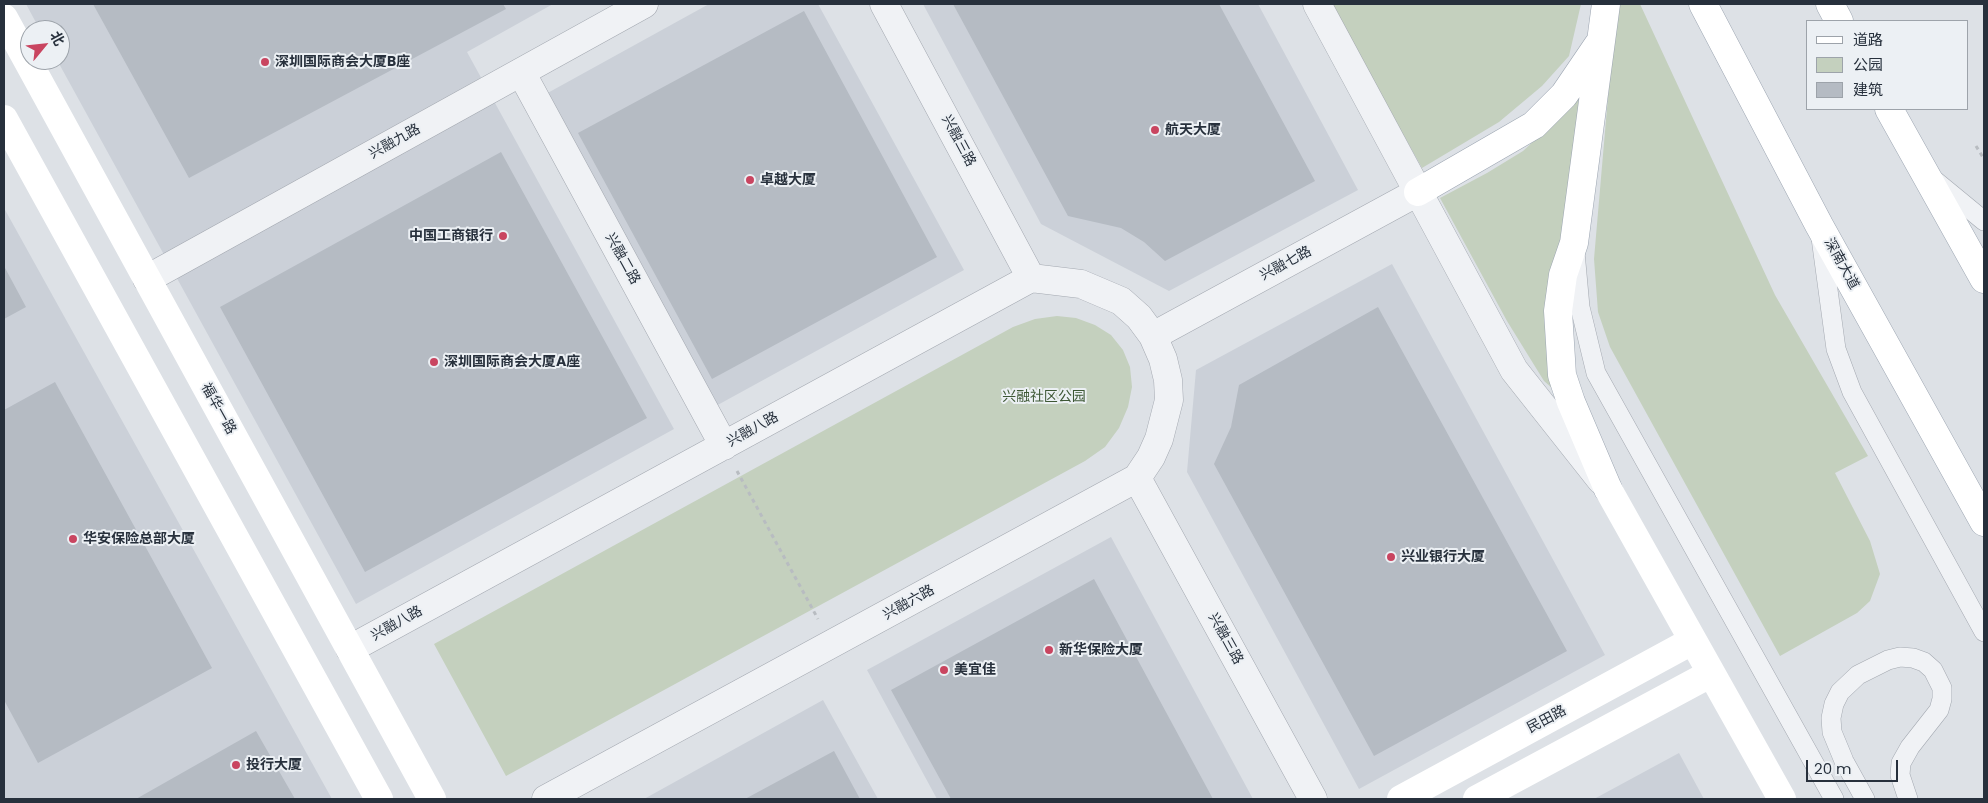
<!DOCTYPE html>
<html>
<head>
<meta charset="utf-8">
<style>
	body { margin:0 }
	#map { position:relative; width:1988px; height:803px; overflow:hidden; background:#dde1e6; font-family:Poppins,"Noto Sans SC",sans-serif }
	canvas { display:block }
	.frame { position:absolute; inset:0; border:5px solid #27303c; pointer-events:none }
	.legend { position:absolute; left:1806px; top:20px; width:162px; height:90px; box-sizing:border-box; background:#ecf0f4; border:1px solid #9da3aa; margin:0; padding:6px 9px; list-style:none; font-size:15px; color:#27303c }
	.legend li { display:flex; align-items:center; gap:10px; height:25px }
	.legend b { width:25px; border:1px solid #9da3aa }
	.north { position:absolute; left:20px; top:20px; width:50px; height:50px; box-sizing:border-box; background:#ecf0f4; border:1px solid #9da3aa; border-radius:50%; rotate:62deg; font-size:14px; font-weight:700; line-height:20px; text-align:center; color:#27303c }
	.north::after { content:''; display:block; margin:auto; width:18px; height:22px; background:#c94560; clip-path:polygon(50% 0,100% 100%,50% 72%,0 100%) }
	.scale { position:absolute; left:1806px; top:760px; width:92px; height:22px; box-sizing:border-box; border:2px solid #27303c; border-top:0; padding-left:6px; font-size:15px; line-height:18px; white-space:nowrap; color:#27303c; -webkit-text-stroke:4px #ecf0f4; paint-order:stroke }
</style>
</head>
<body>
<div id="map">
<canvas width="1988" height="803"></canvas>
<div class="frame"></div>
<ul class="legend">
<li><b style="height:6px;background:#fff"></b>道路</li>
<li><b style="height:14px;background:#c4d0be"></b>公园</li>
<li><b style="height:14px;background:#b5bbc3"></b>建筑</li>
</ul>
<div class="north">北</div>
<div class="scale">20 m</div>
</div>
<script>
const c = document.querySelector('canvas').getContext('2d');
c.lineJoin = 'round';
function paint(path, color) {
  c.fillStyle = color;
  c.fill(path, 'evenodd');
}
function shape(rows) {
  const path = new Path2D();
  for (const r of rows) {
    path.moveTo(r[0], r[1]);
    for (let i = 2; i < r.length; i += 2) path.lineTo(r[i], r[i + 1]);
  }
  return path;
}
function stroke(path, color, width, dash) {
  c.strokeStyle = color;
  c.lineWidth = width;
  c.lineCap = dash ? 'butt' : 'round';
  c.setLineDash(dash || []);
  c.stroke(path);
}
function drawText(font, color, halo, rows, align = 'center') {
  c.font = font + ' Poppins,"Noto Sans SC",sans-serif';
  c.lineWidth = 4;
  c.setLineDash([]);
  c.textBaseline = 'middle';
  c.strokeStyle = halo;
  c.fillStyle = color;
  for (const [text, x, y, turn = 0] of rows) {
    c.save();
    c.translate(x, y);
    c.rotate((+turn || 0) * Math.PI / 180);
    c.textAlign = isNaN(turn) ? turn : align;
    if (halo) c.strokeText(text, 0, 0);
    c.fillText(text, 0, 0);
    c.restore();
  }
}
paint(shape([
	[26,4,553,4,467,52,674,429,356,604,57,60,60,60,60,30,40,30],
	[709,4,818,4,964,270,714,407,544,95],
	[923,4,1258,4,1358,190,1169,291,1041,224],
	[4,208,332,799,4,799],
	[1392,264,1605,655,1359,789,1187,472,1196,370],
	[1111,537,1253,799,937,799,867,670],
	[823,700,878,799,644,799],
	[1679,753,1704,799,1594,799]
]), '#cbd0d8');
paint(shape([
	[1330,4,1581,4,1569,56,1542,86,1499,122,1422,168],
	[1616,4,1640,4,1775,295,1868,456,1835,473,1870,541,1880,574,1870,601,1857,613,1780,656,1610,347,1598,312,1594,259],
	[1572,99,1580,100,1552,388,1544,381,1507,321,1440,198,1487,173,1523,151,1552,124],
	[1057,316,1076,318,1095,325,1111,335,1123,350,1130,367,1132,387,1128,407,1119,428,1105,447,1085,461,506,776,434,644,1013,327,1035,319]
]), '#c4d0be');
paint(shape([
	[93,4,503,4,506,9,189,178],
	[953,4,1219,4,1315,181,1165,261,1144,242,1121,228,1068,216],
	[804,11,937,257,712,379,578,133],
	[501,152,647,418,365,572,220,307],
	[4,266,26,307,4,319],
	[1378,307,1567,651,1374,756,1214,464,1231,427,1239,385],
	[55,382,212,668,38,763,4,700,4,410],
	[1094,579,1213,799,951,799,891,690],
	[256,731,295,799,136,799],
	[834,751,860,799,745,799]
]), '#b5bbc3');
const lane = shape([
	[1933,179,1984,221],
	[1821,238,1836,349,1852,392,1984,632],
	[1575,252,1580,307,1596,373,1834,799],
	[1865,799,1844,761,1832,732,1831,718,1834,704,1840,692,1858,675,1888,660,1900,657,1913,658,1924,662,1933,670,1942,688,1942,699,1939,710,1910,747,1901,763,1900,775,1908,799]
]);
const street = shape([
	[884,4,1031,278],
	[1317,4,1514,370,1601,480],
	[521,72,724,446],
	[147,279,644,4],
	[1153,336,1418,192],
	[1137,478,1313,799],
	[350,649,1031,278,1081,284,1121,301,1139,317,1153,336,1163,359,1168,380,1169,400,1159,439,1151,457,1137,478,546,799]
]);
const primary = shape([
	[1606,4,1574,243,1563,275,1558,311,1562,375,1571,402,1608,489],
	[1703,4,1819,225,1984,522],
	[1830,4,1839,21],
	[1889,109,1984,279],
	[1418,192,1534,125,1564,95,1598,45]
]);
stroke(lane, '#a3a8b0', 20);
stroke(street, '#a3a8b0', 29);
stroke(primary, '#9da6b2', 29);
stroke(shape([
	[1976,146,1984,159],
	[737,471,818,619]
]), '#b8bcc1', 3, [4, 4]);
stroke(lane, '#f0f2f5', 19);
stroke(street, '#f0f2f5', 28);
stroke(shape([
	[4,18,432,799],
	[4,119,379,799],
	[1608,489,1782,799],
	[1401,799,1692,641],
	[1477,799,1710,674]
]), '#fff', 28);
stroke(primary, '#fff', 28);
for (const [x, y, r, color] of [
	[265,62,5,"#c94560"],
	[1155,130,5,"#c94560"],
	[750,180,5,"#c94560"],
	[503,236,5,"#c94560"],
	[434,362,5,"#c94560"],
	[73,539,5,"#c94560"],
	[1391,557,5,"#c94560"],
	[1049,650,5,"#c94560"],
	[944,670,5,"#c94560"],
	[236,765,5,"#c94560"]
]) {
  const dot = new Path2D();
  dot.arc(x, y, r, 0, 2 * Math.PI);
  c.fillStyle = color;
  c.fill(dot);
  stroke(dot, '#ecf0f4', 2);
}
drawText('bold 14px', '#27303c', '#ecf0f4', [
	["深圳国际商会大厦B座",275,62],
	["航天大厦",1165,130],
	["卓越大厦",760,180],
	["中国工商银行",493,236,"right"],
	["深圳国际商会大厦A座",444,362],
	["华安保险总部大厦",83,539],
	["兴业银行大厦",1401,557],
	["新华保险大厦",1059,650],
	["美宜佳",954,670],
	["投行大厦",246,765]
], 'left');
drawText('14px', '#27303c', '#ecf0f4', [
	["兴融三路",958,141,62],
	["兴融九路",395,142,-29],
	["兴融二路",622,259,61],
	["兴融七路",1286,264,-28],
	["深南大道",1841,264,61],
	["福华一路",218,409,61],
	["兴融八路",753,430,-29],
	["兴融六路",909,603,-29],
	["兴融八路",397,624,-29],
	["兴融三路",1225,639,61],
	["民田路",1547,720,-28]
]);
drawText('14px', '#3d5735', '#ecf0f4', [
	["兴融社区公园",1044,397]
]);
</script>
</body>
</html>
